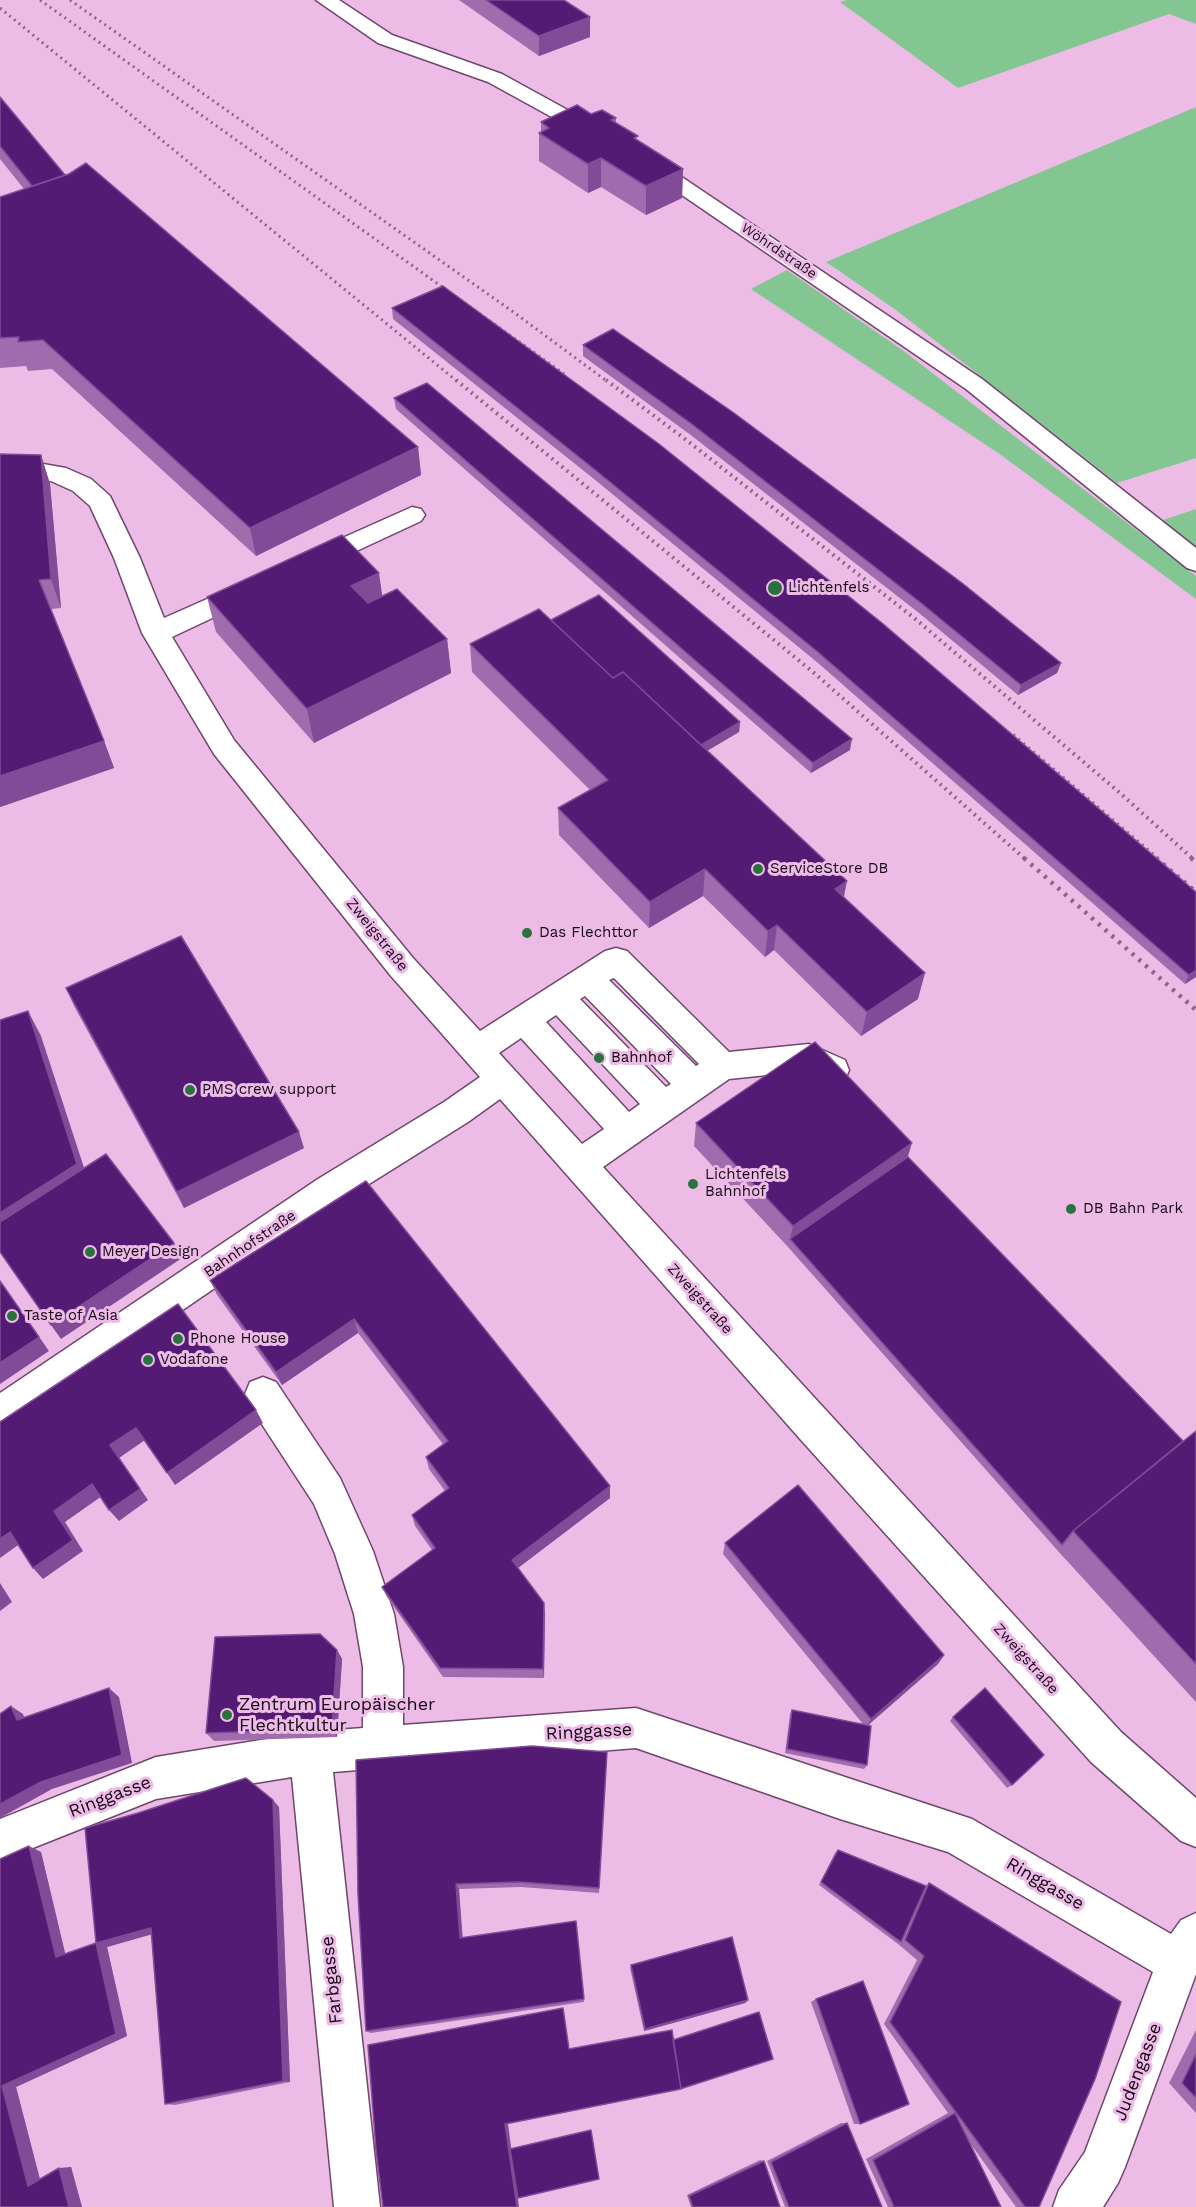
<!DOCTYPE html>
<html>
<head>
<meta charset="utf-8">
<style>
	body { margin:0 }
	canvas { display:block; background:#ecbce7 }
</style>
</head>
<body>
<canvas width="1196" height="2207"></canvas>
<script>
const c = document.querySelector('canvas').getContext('2d');
c.lineJoin = 'round';
function paint(path, color) {
  c.fillStyle = color;
  c.fill(path, 'evenodd');
}
function shape(rows) {
  const path = new Path2D();
  for (const r of rows) {
    path.moveTo(r[0], r[1]);
    for (let i = 2; i < r.length; i += 2) path.lineTo(r[i], r[i + 1]);
  }
  return path;
}
function stroke(path, color, width, dash) {
  c.strokeStyle = color;
  c.lineWidth = width;
  c.lineCap = dash ? 'butt' : 'round';
  c.setLineDash(dash || []);
  c.stroke(path);
}
function drawText(font, color, halo, rows, align = 'center') {
  c.font = font + ' "Work Sans",sans-serif';
  c.lineWidth = 6;
  c.setLineDash([]);
  c.textBaseline = 'middle';
  c.strokeStyle = halo;
  c.fillStyle = color;
  for (const [text, x, y, turn = 0] of rows) {
    c.save();
    c.translate(x, y);
    c.rotate((+turn || 0) * Math.PI / 180);
    c.textAlign = isNaN(turn) ? turn : align;
    if (halo) c.strokeText(text, 0, 0);
    c.fillText(text, 0, 0);
    c.restore();
  }
}
paint(shape([
	[847,0,1196,0,1196,24,1169,14,958,88,840,2],
	[1196,107,1196,458,1117,483,896,310,826,262],
	[787,270,905,352,1178,562,1196,576,1196,599,1001,455,751,289],
	[1196,509,1196,547,1160,521]
]), '#84c691');
const minor = shape([
	[316,0,339,0,392,35,502,74,604,130,607,134,604,138,597,140,590,138,488,82,378,43,316,0],
	[645,155,652,157,982,379,1196,548,1196,571,1187,568,966,389,638,165,634,161,638,157,645,155],
	[0,459,15,459,66,468,91,479,110,496,140,558,164,618,241,584,250,581,259,584,263,590,259,596,172,637,234,740,413,958,480,1031,605,951,616,948,627,951,729,1052,809,1044,845,1060,849,1070,845,1080,833,1084,805,1071,729,1079,603,1167,1121,1732,1196,1798,1196,1847,1181,1841,1091,1762,801,1440,500,1099,468,1122,342,1201,13,1426,0,1432,0,1393,318,1179,444,1102,480,1077,391,976,214,754,142,633,114,558,90,506,73,491,51,481,0,475,0,459],
	[614,978,699,1064,696,1066,609,980,614,978],
	[585,996,671,1084,666,1087,580,999,585,996],
	[556,1015,640,1104,629,1112,546,1022,556,1015],
	[521,1038,604,1129,582,1144,499,1053,521,1038],
	[412,507,421,509,425,515,421,521,320,568,311,571,302,568,298,562,302,556,412,507],
	[263,1377,276,1382,340,1478,373,1551,394,1614,403,1667,403,1725,636,1708,972,1819,1171,1934,1181,1920,1196,1913,1196,1974,1125,2167,1118,2183,1103,2207,1053,2207,1059,2190,1085,2152,1153,1972,948,1852,840,1819,636,1748,333,1772,380,2207,334,2207,292,1777,156,1799,0,1861,0,1819,156,1757,310,1732,363,1728,363,1667,354,1614,335,1554,314,1504,250,1406,245,1394,250,1382,263,1377]
]);
stroke(minor, '#6f466c', 3);
paint(minor, '#fff');
stroke(shape([
	[40,0,567,376],
	[70,0,512,311,608,382],
	[0,8,458,382]
]), '#896785', 3, [2, 4]);
stroke(shape([
	[456,380,813,672,1025,859],
	[606,380,685,439,913,617,1120,793,1193,859],
	[1013,735,1158,859]
]), '#896785', 4, [2, 4.5]);
stroke(shape([
	[1024,858,1196,1010],
	[1156,858,1196,892],
	[1191,858,1196,862]
]), '#896785', 4.5, [3, 6]);
paint(shape([
	[459,0,564,0,590,37,539,56],
	[0,97,65,175,418,447,421,475,256,556,52,369,28,371,26,366,0,368,0,197,24,189,0,159],
	[591,114,616,118,616,123,638,141,683,169,682,198,646,215,601,187,588,193,539,161,539,133,541,132,541,122],
	[443,286,1196,977,1185,984,818,663,594,479,393,319,392,308],
	[583,345,1061,663,1057,673,1018,695,919,613,692,436,583,356],
	[394,398,850,750,811,773,396,409],
	[41,455,50,484,61,608,51,609,104,741,114,768,0,807],
	[382,596,447,639,451,673,314,743,216,632,207,597],
	[551,620,740,722,739,732,707,751,844,897,918,999,861,1036,774,950,765,957,703,896,649,928,559,835,558,808,590,790,472,672,470,644],
	[66,988,304,1148,184,1208,74,1006],
	[696,1123,908,1157,1183,1441,1196,1431,1196,1702,1058,1551,788,1247,694,1146],
	[366,1181,610,1486,610,1498,518,1568,545,1613,544,1678,443,1677,387,1597,382,1587,432,1550,415,1526,412,1515,445,1491,429,1469,426,1457,443,1444,358,1333,282,1385,217,1295,210,1280],
	[725,1543,944,1655,938,1664,868,1725,867,1765,864,1769,785,1753,790,1714,792,1710,863,1724,723,1554],
	[337,1650,342,1659,337,1737,214,1741,206,1733],
	[953,1717,1012,1785,1007,1788,950,1721],
	[607,1752,599,1893,521,1887,459,1889,462,1938,576,1921,584,2002,371,2033,366,2031,358,1894],
	[279,1807,290,2082,175,2105,165,2104,151,1934,107,1947,127,2036,16,2087,40,2179,71,2167,82,2207,0,2207,41,1852,65,1954,96,1943],
	[838,1850,926,1886,929,1883,1039,2207,1016,2207,970,2143,1001,2207,888,2207,866,2159,948,2113,884,2024,917,1960,898,1944,819,1885,835,1853],
	[631,1965,748,2000,745,2003,644,2031,630,1968],
	[816,1999,860,2124,854,2124,811,2002],
	[1196,2030,1196,2113,1169,2083],
	[841,2123,847,2123,882,2207,785,2207,767,2161],
	[760,2160,764,2161,780,2207,691,2207,687,2195]
]), '#a06cae');
paint(shape([
	[590,17,590,37,539,56,539,36],
	[601,158,601,187,588,193,588,164],
	[683,169,682,198,646,215,646,186],
	[418,447,421,475,256,556,250,528],
	[41,455,50,484,61,608,51,579],
	[379,573,384,608,357,621,351,586],
	[447,639,451,673,314,743,307,709],
	[1061,663,1057,673,1018,695,1021,685],
	[740,722,739,732,688,762,688,752],
	[852,739,850,750,811,773,813,763],
	[104,741,114,768,0,807,0,776],
	[705,869,703,896,649,928,650,902],
	[847,881,842,907,835,889],
	[777,925,774,950,765,957,768,931],
	[1196,970,1196,977,1185,984,1189,975],
	[925,973,918,999,861,1036,867,1012],
	[28,1011,41,1036,90,1186,0,1244,0,1213],
	[299,1132,304,1148,184,1208,177,1192],
	[912,1143,905,1166,790,1239,793,1226],
	[174,1243,182,1258,61,1339,51,1325],
	[0,1281,49,1351,0,1384],
	[354,1319,358,1333,282,1385,276,1372],
	[256,1410,263,1423,175,1485,167,1473],
	[136,1428,145,1440,119,1458,148,1500,119,1521,109,1510,110,1445],
	[92,1484,102,1496,65,1522,83,1551,43,1579,33,1568,54,1511],
	[610,1486,610,1498,514,1571,512,1560],
	[10,1532,21,1543,0,1558,0,1539],
	[0,1583,12,1602,0,1611],
	[544,1603,545,1613,544,1678,543,1669],
	[337,1650,342,1659,337,1737,332,1729],
	[944,1655,938,1664,866,1727,871,1719],
	[109,1688,119,1697,132,1763,52,1789,0,1818,0,1804],
	[11,1706,23,1714,28,1728,17,1720],
	[273,1800,279,1807,290,2082,283,2081],
	[29,1846,41,1852,67,1961,56,1957],
	[456,1884,459,1889,463,1942,460,1938],
	[151,1928,160,1932,107,1947,127,2036,16,2087,41,2184,28,2186,2,2086,96,1943],
	[748,2000,745,2003,644,2031,645,2029],
	[505,2124,508,2124,519,2207,517,2207],
	[71,2167,82,2207,69,2207,59,2168]
]), '#824b97');
const building = shape([
	[486,0,564,0,590,17,539,36,486,0],
	[0,97,65,175,32,186,0,146,0,97],
	[577,105,591,114,602,110,616,118,611,120,638,136,634,138,683,169,646,186,601,158,588,164,539,133,549,128,541,122,577,105],
	[86,163,418,447,250,528,43,340,18,342,19,337,0,338,0,197,69,174,86,163],
	[443,286,659,444,882,623,1196,892,1196,970,1189,975,819,653,594,469,392,308,443,286],
	[613,329,734,413,962,583,1061,663,1021,685,921,603,693,425,583,345,613,329],
	[427,383,852,739,813,763,394,398,427,383],
	[0,454,41,455,51,579,39,580,104,741,0,776,0,454],
	[342,535,379,573,351,586,368,603,397,589,447,639,307,709,207,597,342,535],
	[599,595,740,722,701,745,623,672,613,678,551,620,599,595],
	[539,609,613,678,623,672,847,881,835,889,925,973,867,1012,777,925,768,931,705,869,650,902,558,808,608,780,470,644,539,609],
	[181,936,299,1132,177,1192,66,988,181,936],
	[28,1011,77,1164,0,1213,0,1020,28,1011],
	[815,1042,912,1143,793,1226,696,1123,815,1042],
	[106,1154,174,1243,51,1325,0,1252,0,1222,106,1154],
	[908,1157,1183,1441,1073,1531,1062,1545,790,1239,908,1157],
	[366,1181,610,1486,512,1560,544,1603,543,1669,440,1668,382,1587,435,1548,412,1515,449,1488,426,1457,448,1441,354,1319,276,1372,210,1280,366,1181],
	[0,1281,39,1337,0,1363,0,1281],
	[178,1304,256,1410,167,1473,136,1428,110,1445,140,1489,109,1510,92,1484,54,1511,73,1540,33,1568,10,1532,0,1539,0,1422,178,1304],
	[1196,1431,1196,1664,1073,1531,1196,1431],
	[798,1485,944,1655,871,1719,725,1543,798,1485],
	[320,1634,337,1650,332,1729,206,1733,215,1637,320,1634],
	[109,1688,122,1755,41,1782,0,1804,0,1714,11,1706,17,1720,109,1688],
	[985,1688,1044,1755,1012,1785,953,1717,985,1688],
	[792,1710,871,1726,867,1765,787,1749,792,1710],
	[532,1746,607,1752,599,1888,519,1882,456,1884,460,1938,576,1921,584,1999,366,2031,358,1894,356,1760,532,1746],
	[246,1778,273,1800,283,2081,165,2104,151,1928,96,1943,85,1828,138,1813,246,1778],
	[29,1846,56,1957,96,1943,116,2034,2,2086,28,2186,59,2168,69,2207,0,2207,0,1859,29,1846],
	[838,1850,926,1886,901,1942,821,1882,838,1850],
	[929,1883,1121,2002,1095,2079,1039,2207,1025,2207,890,2022,924,1956,905,1940,929,1883],
	[732,1937,748,2000,645,2029,631,1965,732,1937],
	[863,1981,909,2104,860,2124,816,1999,863,1981],
	[563,2008,569,2049,672,2030,681,2089,505,2124,517,2207,383,2207,376,2150,368,2045,563,2008],
	[759,2012,773,2059,680,2089,681,2089,673,2040,759,2012],
	[1196,2054,1196,2098,1182,2083,1196,2054],
	[955,2113,1001,2207,894,2207,873,2160,955,2113],
	[847,2123,882,2207,789,2207,771,2162,847,2123],
	[591,2130,599,2179,518,2198,510,2149,591,2130],
	[764,2161,780,2207,693,2207,689,2196,764,2161]
]);
paint(building, '#541b75');
stroke(building, '#824b97', 1.5);
for (const [x, y, r, color] of [
	[775,588,8,"#29713d"],
	[758,869,6,"#29713d"],
	[527,933,6,"#29713d"],
	[599,1058,6,"#29713d"],
	[190,1090,6,"#29713d"],
	[693,1184,6,"#29713d"],
	[1071,1209,6,"#29713d"],
	[90,1252,6,"#29713d"],
	[12,1316,6,"#29713d"],
	[178,1339,6,"#29713d"],
	[148,1360,6,"#29713d"],
	[227,1715,6,"#29713d"]
]) {
  const dot = new Path2D();
  dot.arc(x, y, r, 0, 2 * Math.PI);
  c.fillStyle = color;
  c.fill(dot);
  stroke(dot, '#ecbce7', 2);
}
drawText('14px', '#170716', '#ecbce7', [
	["Wöhrdstraße",779,251,34]
]);
drawText('15px', '#170716', '#ecbce7', [
	["Lichtenfels",788,588],
	["ServiceStore DB",770,869],
	["Das Flechttor",539,933],
	["Bahnhof",611,1058],
	["PMS crew support",202,1090],
	["Lichtenfels",705,1175],
	["Bahnhof",705,1192],
	["DB Bahn Park",1083,1209],
	["Meyer Design",102,1252],
	["Taste of Asia",24,1316],
	["Phone House",190,1339],
	["Vodafone",160,1360]
], 'left');
drawText('15px', '#170716', '#ecbce7', [
	["Zweigstraße",377,935,51],
	["Bahnhofstraße",250,1244,-34],
	["Zweigstraße",700,1299,48],
	["Zweigstraße",1026,1659,48]
]);
drawText('18px', '#170716', '#ecbce7', [
	["Zentrum Europäischer",239,1705],
	["Flechtkultur",239,1726]
], 'left');
drawText('18px', '#170716', '#ecbce7', [
	["Ringgasse",589,1732,-3],
	["Ringgasse",110,1797,-21],
	["Ringgasse",1045,1884,30],
	["Farbgasse",332,1980,-96],
	["Judengasse",1138,2072,-69]
]);
</script>
</body>
</html>
